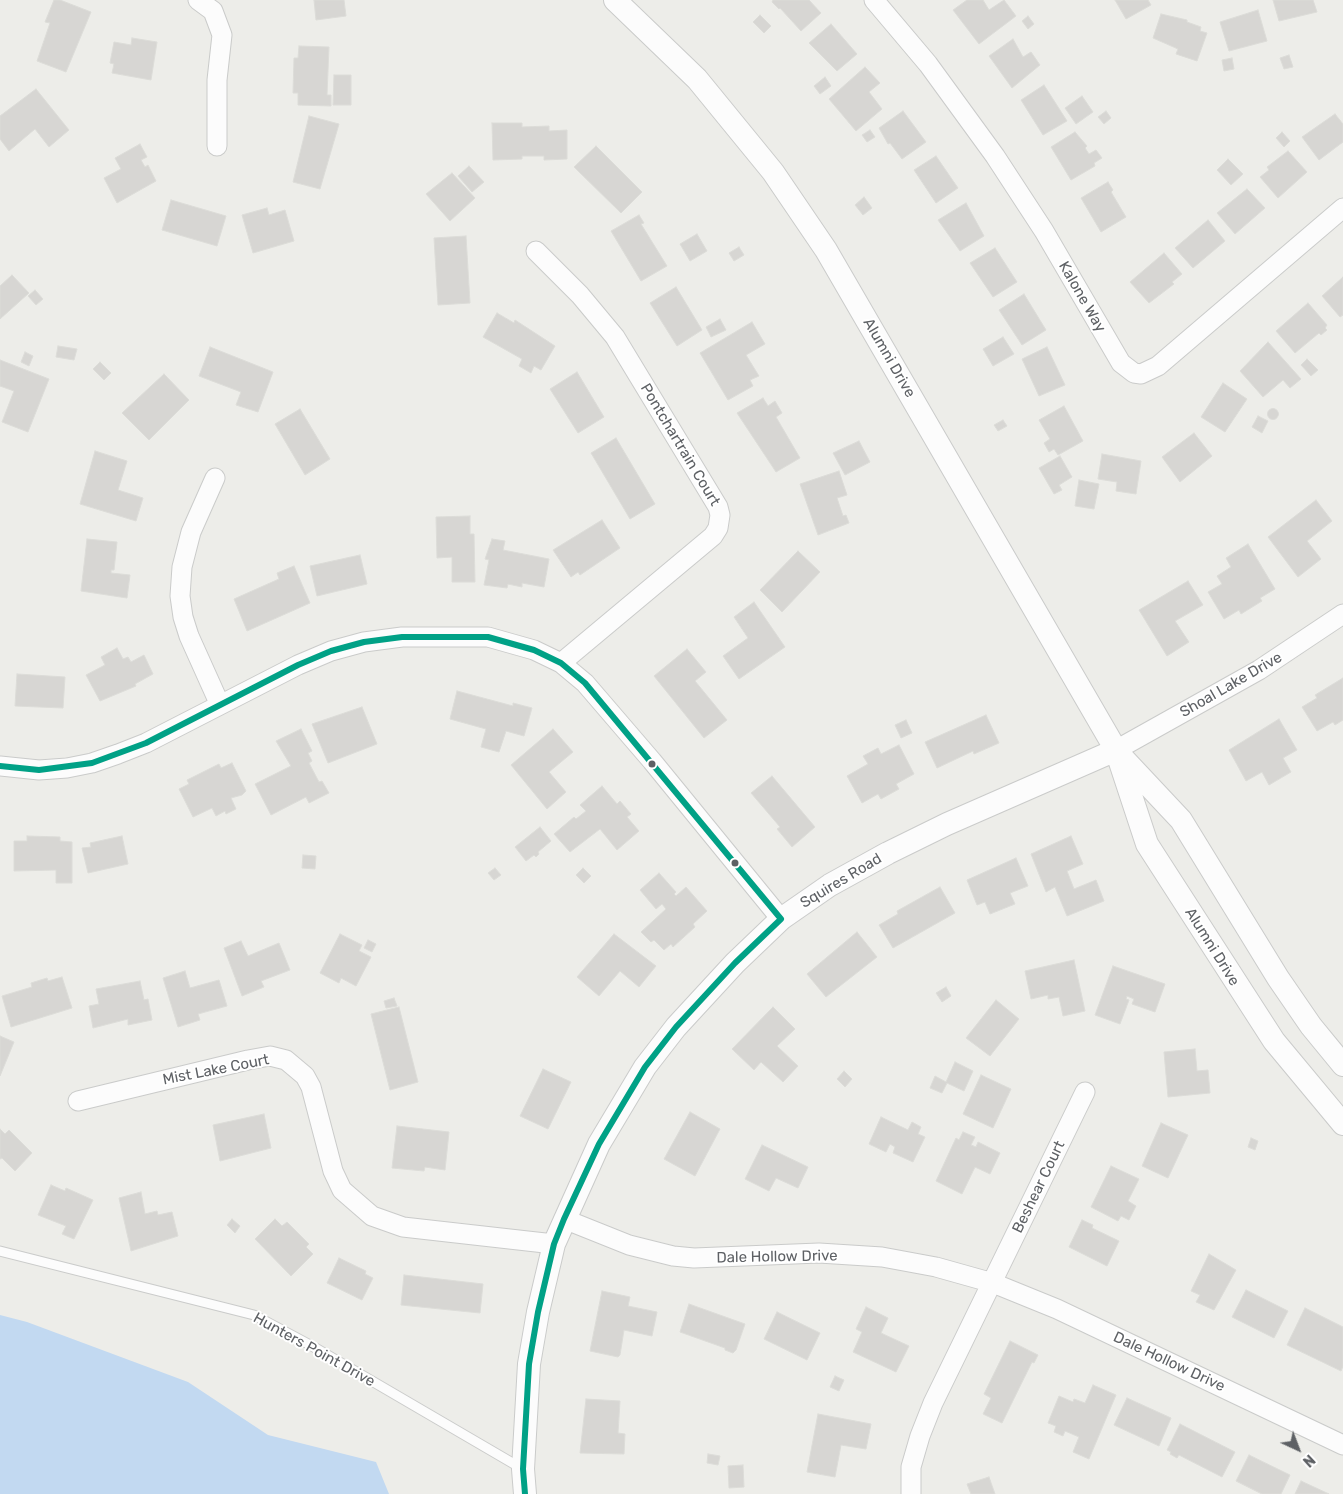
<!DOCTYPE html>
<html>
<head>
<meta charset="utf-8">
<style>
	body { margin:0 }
	#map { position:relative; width:1343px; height:1494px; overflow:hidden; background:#edede9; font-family:Rubik,sans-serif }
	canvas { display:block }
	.north { position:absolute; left:1273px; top:1424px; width:50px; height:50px; -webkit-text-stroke:4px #fff; paint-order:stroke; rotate:137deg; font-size:14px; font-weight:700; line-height:20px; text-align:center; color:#5e6165 }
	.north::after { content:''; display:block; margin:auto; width:18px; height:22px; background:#5e6165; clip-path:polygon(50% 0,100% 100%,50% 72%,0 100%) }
</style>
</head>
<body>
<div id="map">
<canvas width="1343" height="1494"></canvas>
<div class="north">N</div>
</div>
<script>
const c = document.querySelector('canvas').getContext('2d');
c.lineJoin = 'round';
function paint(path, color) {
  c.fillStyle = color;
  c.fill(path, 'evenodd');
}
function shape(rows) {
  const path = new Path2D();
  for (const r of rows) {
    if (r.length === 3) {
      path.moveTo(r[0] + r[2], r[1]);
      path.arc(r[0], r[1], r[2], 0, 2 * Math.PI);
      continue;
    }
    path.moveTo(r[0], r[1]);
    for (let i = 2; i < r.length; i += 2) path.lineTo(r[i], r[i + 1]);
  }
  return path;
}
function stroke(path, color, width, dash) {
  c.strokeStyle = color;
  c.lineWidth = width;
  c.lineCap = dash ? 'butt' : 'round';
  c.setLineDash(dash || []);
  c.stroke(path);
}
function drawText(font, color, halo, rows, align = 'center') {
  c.font = font + ' Rubik,sans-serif';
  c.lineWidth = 4;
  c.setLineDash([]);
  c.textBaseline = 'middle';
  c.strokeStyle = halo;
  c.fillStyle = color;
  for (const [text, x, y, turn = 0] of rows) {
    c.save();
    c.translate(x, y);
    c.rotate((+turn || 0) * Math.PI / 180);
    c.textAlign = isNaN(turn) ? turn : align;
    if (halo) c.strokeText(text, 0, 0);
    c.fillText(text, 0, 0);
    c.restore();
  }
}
paint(shape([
	[0,1315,27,1322,188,1382,268,1435,376,1462,389,1494,0,1494]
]), '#c2d9f1');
const building = shape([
	[54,0,60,0,91,12,66,72,37,61,50,23,45,22,54,0],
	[314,0,344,0,346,16,316,20,314,0],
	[773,0,809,0,821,13,801,31,780,8,779,9,772,2,773,0],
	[967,0,983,0,989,10,1004,0,1016,16,979,44,953,10,967,0],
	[1115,0,1148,0,1151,5,1126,19,1115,0],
	[1273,0,1313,0,1317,12,1279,21,1273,0],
	[1258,10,1267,41,1229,51,1220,22,1258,10],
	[1161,14,1187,20,1187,22,1201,27,1200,31,1207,33,1197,61,1176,54,1178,49,1153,38,1161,14],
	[760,15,771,26,764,33,753,22,760,15],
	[1028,16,1034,24,1028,29,1022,21,1028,16],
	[831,24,857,54,837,71,809,43,831,24],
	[132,38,157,42,151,80,112,73,114,64,110,63,114,42,131,45,132,38],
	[1013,39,1023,57,1031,52,1040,65,1012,88,989,56,1013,39],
	[299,46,329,47,327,95,331,95,331,106,298,105,298,93,293,93,294,58,298,58,299,46],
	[1289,55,1293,67,1284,69,1280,58,1289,55],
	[1232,58,1234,69,1224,71,1222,60,1232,58],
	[865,67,880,83,869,92,882,109,856,131,829,99,865,67],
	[334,75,351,75,351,105,333,105,334,75],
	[825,77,831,86,820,94,814,86,825,77],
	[1044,85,1067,121,1043,135,1021,100,1044,85],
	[36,89,69,130,49,147,35,129,9,151,0,139,0,116,36,89],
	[1082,96,1093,112,1076,124,1065,108,1082,96],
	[903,111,926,142,902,159,890,143,888,144,879,128,903,111],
	[1106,111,1111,118,1104,124,1098,117,1106,111],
	[1335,114,1343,124,1343,142,1319,160,1302,137,1335,114],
	[309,116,339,124,320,189,293,182,309,116],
	[492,123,522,123,522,127,549,126,549,131,567,130,567,159,544,160,544,156,522,156,522,159,493,160,492,123],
	[870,130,875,137,867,142,862,135,870,130],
	[1075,132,1087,146,1085,148,1089,154,1096,150,1102,158,1094,163,1095,166,1071,180,1051,147,1075,132],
	[1282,132,1290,141,1284,147,1276,138,1282,132],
	[140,144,147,157,141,160,145,167,148,165,156,181,117,203,104,178,121,169,115,158,140,144],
	[596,146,642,192,621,213,574,167,596,146],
	[1288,151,1307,172,1278,198,1260,177,1269,170,1267,167,1288,151],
	[936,156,958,188,936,203,914,170,936,156],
	[1228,159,1243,174,1231,185,1217,170,1228,159],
	[469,166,484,182,472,192,458,176,469,166],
	[452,173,475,198,450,221,426,194,452,173],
	[1108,182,1113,190,1111,192,1126,217,1101,232,1081,198,1108,182],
	[1247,189,1265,208,1235,234,1217,213,1247,189],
	[864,197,872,208,863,215,855,205,864,197],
	[171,200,226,216,217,246,162,230,171,200],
	[966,203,984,236,960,251,938,220,966,203],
	[267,208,269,215,285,210,294,241,253,253,242,215,267,208],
	[639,215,644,223,641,224,667,266,641,281,611,231,639,215],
	[1208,220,1225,241,1193,268,1175,248,1208,220],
	[697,234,707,251,690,261,680,244,697,234],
	[466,236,470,303,438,305,434,238,466,236],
	[739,247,744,255,734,261,729,253,739,247],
	[995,248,1017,282,993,297,970,263,995,248],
	[1164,253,1182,274,1172,282,1174,284,1149,303,1130,282,1164,253],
	[12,275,29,293,0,319,0,286,12,275],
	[1343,277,1343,315,1340,317,1322,296,1343,277],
	[676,287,702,330,677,346,650,303,676,287],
	[35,290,43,299,36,305,28,296,35,290],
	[1024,294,1046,330,1022,345,999,310,1024,294],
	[1308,303,1327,325,1325,328,1327,330,1321,335,1319,333,1295,353,1276,331,1308,303],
	[497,313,514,323,515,320,555,346,541,370,534,366,531,373,519,366,522,359,483,337,497,313],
	[720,319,726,330,711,337,706,327,720,319],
	[752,322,765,344,746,355,759,376,750,380,753,386,728,400,700,353,752,322],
	[1003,337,1014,354,993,366,983,349,1003,337],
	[1268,342,1301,379,1290,388,1283,380,1263,397,1240,371,1268,342],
	[58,346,77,349,74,360,56,357,58,346],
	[210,347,273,372,258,412,236,405,241,392,199,376,210,347],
	[1047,347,1065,385,1039,396,1022,359,1047,347],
	[25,352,33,356,29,366,21,362,25,352],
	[1307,359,1318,370,1311,376,1301,365,1307,359],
	[0,360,49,379,28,432,2,422,14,391,0,386,0,360],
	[100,362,111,373,104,380,93,369,100,362],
	[577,372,604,417,578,433,550,389,577,372],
	[164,374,189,400,149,440,122,413,164,374],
	[1223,383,1247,399,1225,432,1201,417,1223,383],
	[763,398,768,406,775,401,782,413,776,417,800,458,776,472,737,413,763,398],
	[1064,406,1083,441,1058,455,1054,449,1049,452,1044,443,1050,439,1039,420,1064,406],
	[1273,414,5.5],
	[300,409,330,459,305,475,275,424,300,409],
	[1258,416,1268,421,1262,433,1252,427,1258,416],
	[1003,420,1007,426,998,431,994,425,1003,420],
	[1194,433,1212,456,1180,482,1162,457,1194,433],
	[616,438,655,504,630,519,591,453,616,438],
	[859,441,870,462,845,475,833,453,859,441],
	[95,451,127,461,118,490,143,498,136,521,80,504,95,451],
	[1102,454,1141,461,1136,494,1116,491,1117,482,1098,479,1102,454],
	[1060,456,1072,477,1059,485,1062,490,1054,494,1039,468,1060,456],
	[839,471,847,495,837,498,843,516,846,515,849,523,818,535,800,484,839,471],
	[1079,480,1099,484,1094,509,1075,506,1079,480],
	[1316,500,1332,521,1307,541,1321,559,1298,577,1268,537,1316,500],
	[470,516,470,534,474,534,475,582,452,582,452,557,437,558,436,517,470,516],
	[602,520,620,548,580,575,578,572,571,577,553,550,602,520],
	[87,539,117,542,114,570,111,570,111,573,130,575,127,598,81,591,87,539],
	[492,539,505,541,503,550,549,559,544,587,522,583,522,587,508,584,507,588,484,585,489,560,485,559,492,539],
	[1248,544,1275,589,1260,598,1262,601,1241,614,1239,610,1224,619,1208,592,1222,584,1217,576,1231,567,1226,558,1248,544],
	[798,551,820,572,782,612,760,590,798,551],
	[360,555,367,584,317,596,310,566,360,555],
	[294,566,310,603,247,631,234,599,279,579,277,573,294,566],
	[1188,581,1203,605,1175,621,1189,642,1167,656,1139,610,1188,581],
	[754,602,785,647,739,679,723,656,748,638,734,617,754,602],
	[117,648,123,659,128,657,131,662,144,655,153,674,135,684,136,686,100,701,86,675,105,665,101,657,117,648],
	[687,649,706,672,695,681,727,720,704,738,654,676,687,649],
	[17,674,65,677,63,708,15,706,17,674],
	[1343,678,1343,720,1335,725,1333,722,1317,731,1302,707,1317,698,1315,695,1343,678],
	[457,691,513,706,513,703,532,708,524,736,506,731,499,752,481,747,486,729,450,719,457,691],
	[362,707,377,744,328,763,312,724,362,707],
	[986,715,999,743,974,754,973,751,937,768,925,742,986,715],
	[1279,719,1297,750,1283,758,1291,772,1269,785,1262,772,1246,781,1229,750,1279,719],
	[906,720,912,733,901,738,895,725,906,720],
	[301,729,312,751,308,753,312,761,309,763,319,782,322,781,329,793,309,803,306,797,271,815,255,784,291,766,276,741,301,729],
	[553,729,573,752,549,772,566,792,547,809,511,765,553,729],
	[899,745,914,774,896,784,899,789,881,799,878,794,862,803,847,776,868,764,863,756,878,748,881,754,899,745],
	[232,763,246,791,242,795,231,798,236,809,226,814,225,811,216,816,212,808,193,817,179,789,189,784,187,780,219,764,221,768,232,763],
	[772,776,815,827,792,847,777,829,780,827,751,793,772,776],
	[602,786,617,804,620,801,631,814,627,817,639,831,617,850,600,829,570,852,554,834,574,817,576,819,586,811,580,805,602,786],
	[540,827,551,841,538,852,539,854,536,857,534,855,526,861,515,847,540,827],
	[27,836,60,837,60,841,72,842,72,883,56,883,56,870,14,871,14,841,27,841,27,836],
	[122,836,128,864,88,873,82,848,91,847,90,843,122,836],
	[1071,836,1083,864,1067,871,1074,889,1096,880,1104,901,1067,916,1055,887,1046,892,1031,854,1071,836],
	[303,855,316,856,315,869,302,868,303,855],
	[1016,858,1028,886,1010,893,1015,904,990,914,985,902,977,905,967,880,1016,858],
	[495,868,501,875,494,880,488,873,495,868],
	[583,868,591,876,584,883,576,875,583,868],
	[659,873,676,892,674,894,676,896,686,887,707,911,693,924,695,927,673,947,671,944,664,950,654,940,651,942,641,932,666,909,662,904,656,909,640,890,659,873],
	[940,887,955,913,893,948,879,925,898,914,897,911,940,887],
	[857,932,877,957,826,997,807,974,857,932],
	[340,934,362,945,359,951,371,957,356,986,341,978,339,983,320,973,340,934],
	[614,934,656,966,639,987,620,971,599,996,577,977,614,934],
	[368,940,376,944,372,952,364,948,368,940],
	[241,941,248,956,279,943,290,970,261,981,264,987,242,996,224,948,241,941],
	[1074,960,1085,1011,1063,1016,1059,997,1048,999,1048,995,1031,999,1025,971,1074,960],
	[1113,966,1165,984,1155,1012,1132,1004,1134,999,1127,996,1126,999,1129,1000,1120,1024,1095,1015,1113,966],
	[185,971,190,988,219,980,227,1006,198,1014,200,1020,178,1027,163,978,185,971],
	[62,977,72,1008,11,1027,2,996,32,987,31,983,47,978,48,981,62,977],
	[140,981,144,1000,148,999,152,1020,128,1025,128,1019,93,1028,89,1006,99,1004,96,989,140,981],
	[946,987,951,996,942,1002,936,993,946,987],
	[394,998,397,1006,386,1008,384,1001,394,998],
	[996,1000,1019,1019,990,1056,966,1038,996,1000],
	[399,1007,418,1082,390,1090,371,1014,399,1007],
	[773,1007,795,1029,777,1046,798,1066,783,1082,761,1062,754,1070,732,1049,773,1007],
	[0,1036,14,1042,0,1076,0,1036],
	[1195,1049,1197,1071,1208,1070,1210,1093,1168,1097,1164,1052,1195,1049],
	[955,1062,973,1071,964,1091,947,1083,942,1093,930,1088,935,1076,946,1082,955,1062],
	[543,1069,571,1082,548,1129,520,1116,543,1069],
	[844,1071,852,1079,845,1087,837,1079,844,1071],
	[981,1075,1011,1089,993,1128,963,1114,981,1075],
	[690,1112,720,1129,695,1176,664,1159,690,1112],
	[264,1114,271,1148,220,1161,213,1125,264,1114],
	[881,1117,908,1130,912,1122,921,1127,918,1134,925,1137,913,1162,893,1153,895,1147,890,1144,886,1152,869,1144,881,1117],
	[1161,1123,1188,1135,1168,1178,1142,1166,1161,1123],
	[397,1126,449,1132,445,1170,425,1167,424,1171,392,1168,397,1126],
	[0,1129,5,1134,9,1130,32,1153,15,1171,2,1158,0,1159,0,1129],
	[963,1132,975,1137,971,1145,976,1147,978,1142,1000,1153,990,1174,975,1167,962,1194,936,1181,956,1138,959,1140,963,1132],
	[1251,1138,1258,1141,1255,1150,1248,1147,1251,1138],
	[762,1145,808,1167,798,1188,776,1178,769,1191,745,1179,762,1145],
	[1111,1166,1139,1179,1128,1201,1136,1206,1129,1220,1121,1216,1118,1221,1091,1207,1111,1166],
	[51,1185,65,1191,66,1188,93,1200,74,1239,62,1234,66,1226,38,1215,51,1185],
	[141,1192,145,1214,157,1211,158,1215,172,1212,178,1236,131,1251,119,1198,141,1192],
	[232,1219,240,1226,235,1233,227,1225,232,1219],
	[275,1219,282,1226,287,1222,309,1244,306,1247,313,1254,291,1276,255,1239,275,1219],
	[1082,1220,1093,1225,1092,1228,1119,1241,1107,1266,1069,1247,1082,1220],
	[1209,1254,1236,1270,1214,1310,1196,1302,1200,1295,1191,1291,1209,1254],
	[339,1258,366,1271,365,1274,373,1278,362,1300,327,1283,339,1258],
	[404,1275,483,1284,480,1313,401,1305,404,1275],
	[1246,1290,1288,1311,1274,1338,1232,1317,1246,1290],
	[602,1291,630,1297,628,1306,657,1312,652,1336,624,1330,620,1355,618,1357,590,1351,602,1291],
	[689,1304,745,1324,736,1350,733,1353,725,1350,725,1348,680,1332,689,1304],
	[866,1307,888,1318,881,1333,909,1346,896,1372,853,1352,862,1332,856,1329,866,1307],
	[1305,1308,1343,1327,1343,1366,1341,1371,1287,1345,1305,1308],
	[777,1312,820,1333,807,1360,764,1339,777,1312],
	[1010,1341,1038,1355,1034,1363,1032,1362,1002,1423,983,1414,991,1398,984,1394,1010,1341],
	[835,1376,844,1380,839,1391,830,1387,835,1376],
	[1093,1385,1116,1395,1089,1459,1073,1452,1079,1437,1065,1431,1063,1436,1054,1432,1056,1426,1048,1423,1059,1396,1073,1402,1074,1399,1085,1403,1093,1385],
	[1127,1398,1171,1418,1159,1446,1114,1425,1127,1398],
	[586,1399,620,1401,618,1433,625,1434,624,1454,580,1453,586,1399],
	[818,1414,871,1424,866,1449,841,1445,835,1477,807,1472,818,1414],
	[1180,1424,1235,1452,1222,1477,1179,1455,1177,1458,1170,1454,1171,1452,1167,1450,1180,1424],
	[708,1454,720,1456,718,1465,707,1463,708,1454],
	[1249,1455,1290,1475,1281,1494,1262,1494,1236,1481,1249,1455],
	[743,1465,744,1487,729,1488,728,1466,743,1465],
	[989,1477,995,1494,971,1494,967,1484,989,1477],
	[1301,1481,1329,1494,1295,1494,1301,1481]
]);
paint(building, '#d7d6d3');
stroke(building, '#dcdcd8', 1);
const service = shape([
	[0,1251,254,1315,312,1346,521,1468]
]);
const minor = shape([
	[198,0,213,11,222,35,217,80,217,146],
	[874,0,928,64,995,156,1044,231,1121,363,1134,373,1141,374,1158,366,1343,208],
	[536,251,580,295,615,337,718,507,720,515,718,528,713,536,561,663],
	[215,478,191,532,182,567,180,596,183,617,189,636,220,705],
	[1116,750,1259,670,1343,614],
	[0,766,39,770,67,768,92,763,118,754,146,743,298,665,331,651,364,642,402,637,488,637,534,650,561,663,585,683,652,761,781,919],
	[78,1101,248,1060,270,1056,286,1060,305,1076,311,1087,333,1171,342,1190,372,1216,403,1227,554,1244],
	[564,1219,629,1245,673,1256,694,1258,819,1253,882,1257,936,1267,993,1283,1057,1309,1343,1445],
	[911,1494,911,1467,920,1436,933,1403,1085,1092]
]);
const tertiary = shape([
	[615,0,697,79,773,172,826,250,1116,750,1147,844,1274,1041,1343,1124],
	[1120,755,1181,820,1278,978,1311,1026,1343,1065],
	[525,1494,523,1469,529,1364,538,1312,554,1244,599,1144,645,1067,676,1027,735,963,781,919,830,885,888,853,947,824,1116,750]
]);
stroke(service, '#cacbca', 11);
stroke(minor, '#cacbca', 21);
stroke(tertiary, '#cacbca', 24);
stroke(service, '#fcfcfc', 9);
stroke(minor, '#fcfcfc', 19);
stroke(tertiary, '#fcfcfc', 22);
stroke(shape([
	[0,766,39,770,92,763,146,743,298,665,331,651,364,642,402,637,488,637,534,650,561,663,585,683,781,919],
	[525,1494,523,1469,529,1364,538,1312,554,1244,564,1219,599,1144,645,1067,676,1027,735,963,781,919]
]), '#00a186', 6);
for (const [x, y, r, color] of [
	[652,764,4.5,"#5e6165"],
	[735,863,4.5,"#5e6165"]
]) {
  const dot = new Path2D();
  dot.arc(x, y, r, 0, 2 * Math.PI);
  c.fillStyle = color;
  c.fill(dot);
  stroke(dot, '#fff', 2);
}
drawText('15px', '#5e6165', '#fff', [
	["Kalone Way",1082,297,60],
	["Alumni Drive",889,358,60],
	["Pontchartrain Court",680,445,59],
	["Shoal Lake Drive",1231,685,-30],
	["Squires Road",841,881,-31],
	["Alumni Drive",1212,947,58],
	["Mist Lake Court",216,1070,-11],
	["Beshear Court",1039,1187,-64],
	["Dale Hollow Drive",777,1257,-1],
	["Hunters Point Drive",314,1350,29],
	["Dale Hollow Drive",1169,1362,25]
]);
</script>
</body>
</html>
